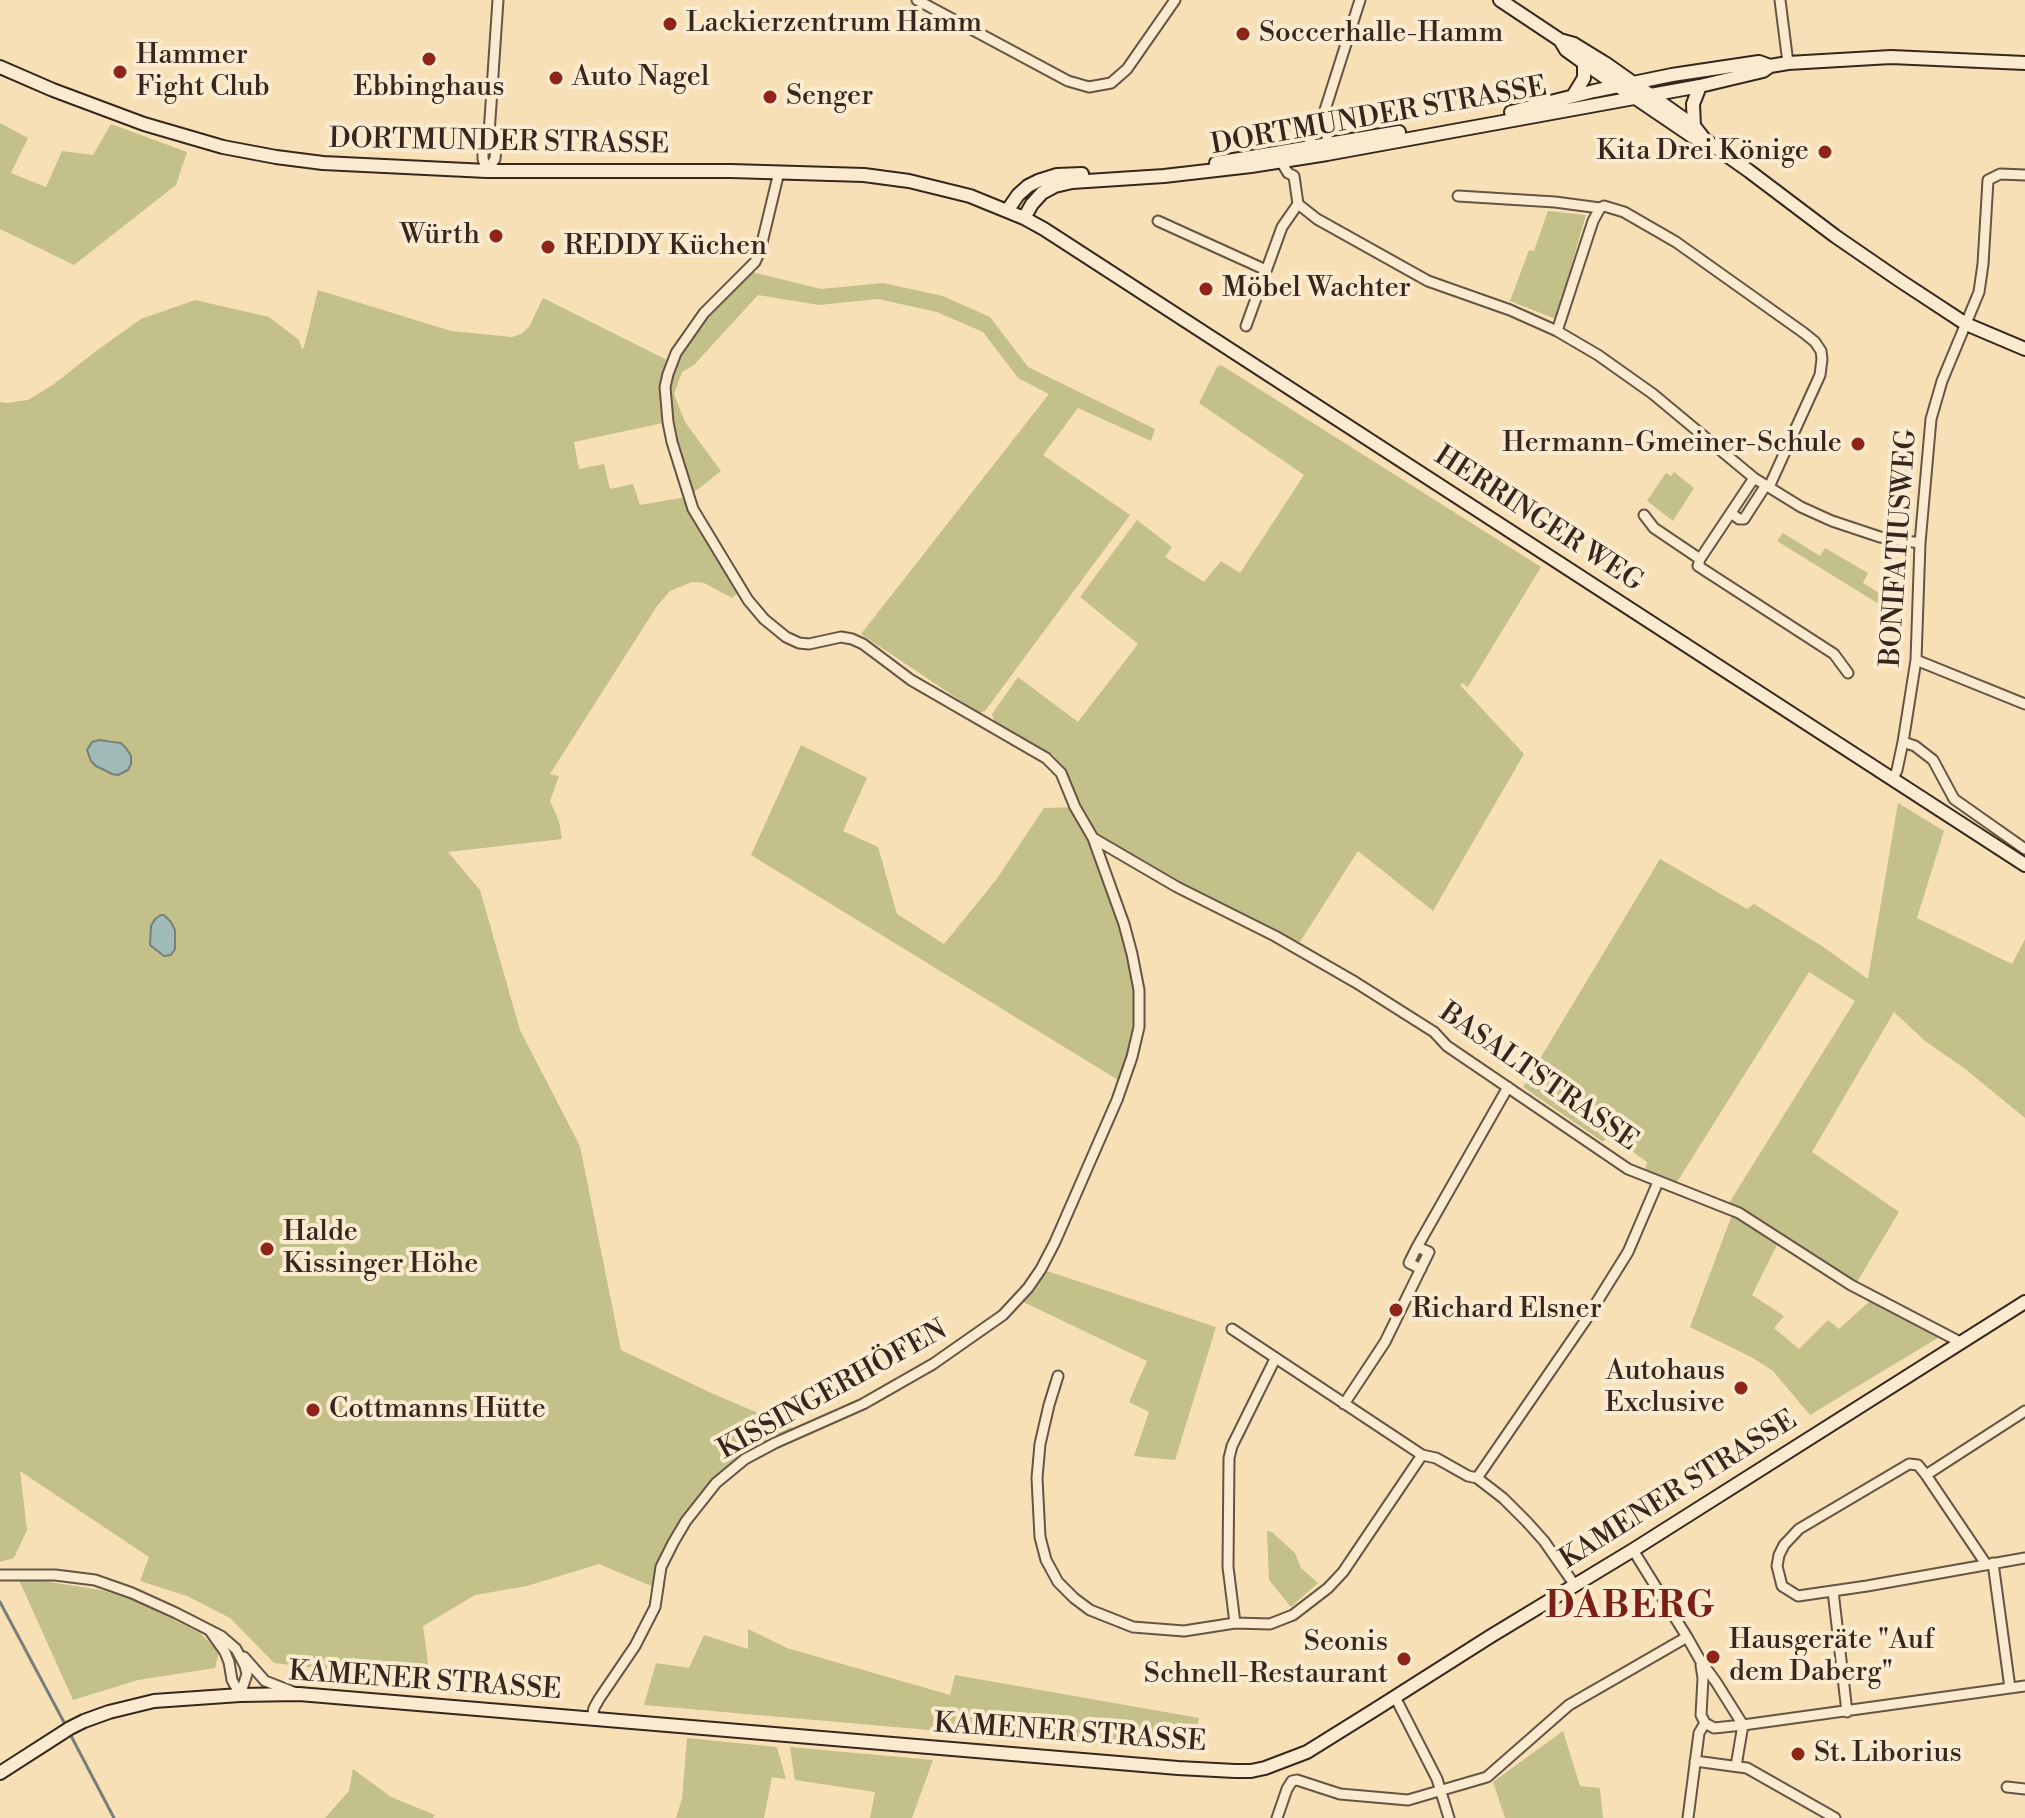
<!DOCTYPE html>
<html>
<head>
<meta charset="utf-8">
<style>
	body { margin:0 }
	canvas { display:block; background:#f7e0b6 }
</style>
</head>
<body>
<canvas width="2025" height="1818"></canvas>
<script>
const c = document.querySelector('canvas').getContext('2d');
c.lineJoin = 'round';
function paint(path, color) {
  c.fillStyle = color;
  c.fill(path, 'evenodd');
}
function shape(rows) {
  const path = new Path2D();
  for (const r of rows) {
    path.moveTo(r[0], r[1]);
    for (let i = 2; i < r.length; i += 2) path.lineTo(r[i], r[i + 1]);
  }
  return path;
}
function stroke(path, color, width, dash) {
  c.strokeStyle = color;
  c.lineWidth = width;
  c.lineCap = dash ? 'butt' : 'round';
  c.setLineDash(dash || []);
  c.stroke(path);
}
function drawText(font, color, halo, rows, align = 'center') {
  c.font = font + ' "Libre Bodoni",serif';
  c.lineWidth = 8;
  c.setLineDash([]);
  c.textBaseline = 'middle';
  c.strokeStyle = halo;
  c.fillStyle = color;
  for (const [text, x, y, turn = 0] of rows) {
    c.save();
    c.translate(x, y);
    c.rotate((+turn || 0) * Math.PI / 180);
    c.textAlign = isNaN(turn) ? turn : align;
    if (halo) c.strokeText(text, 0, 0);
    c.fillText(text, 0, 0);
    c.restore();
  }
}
paint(shape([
	[0,123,28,138,11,173,46,187,62,151,93,155,111,124,187,152,176,185,74,265,0,229],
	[1548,211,1586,215,1556,319,1510,301,1529,250,1534,251],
	[752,272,821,289,883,283,943,296,990,317,1028,367,1155,429,1151,441,1078,408,1043,455,1130,515,985,711,979,713,861,634,1049,394,1018,378,983,332,937,312,878,299,819,305,758,295,694,365,682,372,674,394,685,422,721,471,692,494,674,438,671,420,669,383,683,346,712,312],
	[318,290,451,331,512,337,521,334,529,327,543,298,667,360,661,383,660,405,663,423,574,442,579,469,604,464,610,489,633,484,640,505,686,497,739,592,732,598,704,583,692,582,670,591,657,606,550,774,559,776,550,801,559,821,562,839,448,852,480,890,520,1030,580,1146,621,1350,709,1392,793,1428,744,1454,719,1477,671,1538,656,1569,654,1587,599,1564,527,1586,475,1595,423,1626,430,1678,374,1675,274,1663,230,1618,187,1596,140,1581,149,1557,20,1471,27,1530,14,1558,0,1562,0,402,6,403,28,400,54,384,96,351,141,319,195,300,269,317,299,340,302,349,304,347],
	[99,740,112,740,118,775,104,771,91,761,92,742],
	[1221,365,1541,567,1468,687,1462,683,1460,685,1524,754,1433,911,1358,851,1298,945,1214,901,1098,834,1079,806,1064,768,1053,755,996,725,992,714,1018,677,1078,722,1138,644,1080,597,1137,520,1172,547,1165,557,1204,582,1221,561,1240,573,1304,475,1199,403,1217,367],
	[1674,472,1694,488,1673,521,1647,501,1666,473,1671,476],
	[1783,533,1820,556,1825,548,1868,573,1863,583,1900,606,1895,614,1777,541],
	[801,745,867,778,843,831,878,847,897,914,944,944,996,880,1044,808,1075,807,1093,838,1124,924,1140,1010,1123,1083,751,855],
	[1898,803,1944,831,1917,918,2012,964,2025,939,2025,1118,1964,1068,1925,1041,1894,1012,1812,1152,1899,1212,1857,1282,1729,1203,1855,1001,1809,972,1677,1182,1645,1170,1647,1162,1609,1135,1603,1142,1523,1087,1660,859,1747,909,1754,904,1822,946,1868,979],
	[1732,1215,1744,1221,1778,1243,1752,1295,1784,1316,1774,1328,1799,1349,1828,1320,1839,1329,1872,1299,1941,1336,1810,1415,1773,1371,1751,1357,1690,1327],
	[1041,1269,1216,1327,1175,1460,1134,1456,1149,1412,1129,1402,1147,1361,1019,1300],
	[1267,1531,1272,1532,1295,1553,1301,1568,1318,1583,1291,1607,1269,1580],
	[19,1580,43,1581,101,1590,137,1601,200,1633,219,1652,215,1668,138,1680,73,1700],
	[748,1629,787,1648,950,1695,955,1675,1199,1718,1191,1753,644,1705,656,1663,689,1668,704,1635,748,1649],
	[1563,1731,1580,1786,1600,1788,1603,1818,1505,1818,1493,1782],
	[687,1738,777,1747,786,1779,772,1777,764,1818,676,1818,682,1799],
	[790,1747,933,1760,912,1818,870,1818,875,1792,795,1780],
	[353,1769,391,1797,435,1815,433,1818,325,1818,349,1791]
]), '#c4c089');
const water = shape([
	[99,740,121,743,126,748,131,756,131,764,128,770,118,775,112,774,96,766,91,761,87,750,92,742,99,740],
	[161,915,164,915,171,922,175,930,175,949,171,955,164,956,150,945,151,926,155,919,161,915]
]);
paint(water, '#a0bbb7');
stroke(water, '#767f7a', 2);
stroke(shape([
	[0,1602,66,1726],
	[69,1732,114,1818]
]), '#767f7a', 3);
const street = shape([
	[917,0,1068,81,1089,87,1111,83,1127,69,1175,0],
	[1780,0,1788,63],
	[1324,113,1327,133,1327,149],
	[1309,153,1308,148,1312,135,1324,113,1360,0],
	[487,171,483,159,483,147,489,134,498,0],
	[487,171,495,159,496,148,495,140,489,134],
	[1458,196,1555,202,1600,208],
	[1298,204,1317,219,1428,281,1510,310,1557,331,1598,355,1653,394,1754,478,1801,507,1832,521,1880,537,1920,543],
	[1158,221,1266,270],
	[1246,326,1282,227,1298,204,1294,176,1288,173,1280,160],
	[1557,331,1593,221,1600,208,1604,206,1624,212,1676,242,1804,333,1815,342,1821,351,1822,359,1820,375,1769,487],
	[1754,478,1700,559,1698,566,1834,654,1848,673],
	[1731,513,1739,519,1744,519,1766,485],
	[1644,515,1654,528,1700,559],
	[1916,660,2025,704],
	[1903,742,1915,746,1933,760,1954,799,2025,849],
	[1893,779,1897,770,1903,742,1916,660,1920,543,1931,419,1942,381,1979,292,1983,264,1988,180,2000,174,2025,175],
	[1093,838,1177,887,1275,936,1355,982,1434,1032,1447,1046,1628,1169,1739,1213,1851,1285,1962,1343],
	[1417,1247,1409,1263,1421,1269],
	[1232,1329,1422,1455,1436,1458,1468,1476,1477,1478,1503,1498,1527,1522,1544,1541,1574,1584],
	[1275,1359,1232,1446,1229,1458,1228,1567,1235,1623,1270,1624,1293,1615,1328,1588,1343,1572,1422,1455],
	[1058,1376,1049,1405,1040,1444,1037,1478,1040,1537,1046,1560,1058,1582,1074,1598,1090,1610,1133,1627,1184,1631,1235,1623],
	[1344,1404,1385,1342,1429,1252,1417,1247,1508,1087],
	[1926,1475,2025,1411],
	[1477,1478,1585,1321,1628,1252,1658,1182],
	[1633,1550,1687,1637,1700,1660,1716,1682,1743,1725,1736,1766],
	[1993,1563,2010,1688],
	[1986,1564,1926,1475,1918,1465,1909,1464,1799,1529,1784,1545,1779,1555,1777,1566,1782,1586,1798,1596,1867,1586,2025,1558],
	[0,1575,55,1575,95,1580,132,1593,176,1613,221,1636,236,1649,245,1666,247,1674,240,1695],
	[1833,1591,1847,1712],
	[210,1631,225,1652,229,1662,232,1680,240,1695],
	[244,1657,265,1681,296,1693],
	[1395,1697,1437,1779,1449,1818],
	[592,1718,594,1708,599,1699,635,1646,655,1607,661,1567,673,1543,686,1521,716,1483,745,1459,775,1443,863,1404,933,1364,1003,1315,1028,1288,1041,1269,1055,1242,1117,1100,1132,1057,1139,1027,1139,990,1132,954,1124,924,1093,838,1075,807,1061,773,1046,758,911,680,863,644,852,639,841,637,809,644,799,643,786,637,764,619,748,600,693,509,672,442,668,422,665,387,668,374,676,353,704,313,755,262,760,251,779,172],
	[1705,1723,1714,1728,1743,1725,2025,1686],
	[1695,1761,1747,1768,1835,1818],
	[2007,1787,2025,1789],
	[1277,1818,1287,1789,1292,1781,1297,1780,1340,1794,1408,1800,1487,1777,1569,1705,1687,1637],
	[1688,1818,1699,1733,1705,1723,1701,1715,1703,1678,1701,1665]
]);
const secondary = shape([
	[1500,0,1560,40,1574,44,1605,63,1694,126,1705,140,1749,171,1835,236,1899,280,1966,324,2025,349],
	[1560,40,1566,50,1584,63,1693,137,1704,140],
	[0,67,53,90,144,124,223,147,276,157,323,163,487,171,731,171,864,175,909,181,970,196,1024,218,1044,229,2025,865],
	[1573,96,1584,78,1584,63],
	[1511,112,1594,91,1672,75,1759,62,1770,66],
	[1694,126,1693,104,1700,86],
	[1216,163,1399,132],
	[1007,211,1018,195,1028,186,1038,181,1057,175,1082,174],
	[1024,218,1032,204,1042,193,1055,186,1072,182,1164,176,1251,166,1327,154,1700,86,1763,71,1770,66,1788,63,1891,57,2025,63],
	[0,1773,70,1728,84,1721,109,1712,154,1701,240,1695,299,1694,1178,1768,1235,1771,1251,1771,1265,1768,1307,1752,1376,1709,1491,1636,1633,1550,2025,1302]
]);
stroke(street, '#665444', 13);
stroke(secondary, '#36261e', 16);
stroke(street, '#faebd0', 9);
stroke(secondary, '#faebd0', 12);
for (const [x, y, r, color] of [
	[670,24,8,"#8f2418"],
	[1243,34,8,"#8f2418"],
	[429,59,8,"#8f2418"],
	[120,72,8,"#8f2418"],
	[556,78,8,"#8f2418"],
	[770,97,8,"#8f2418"],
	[1825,152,8,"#8f2418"],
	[496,236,8,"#8f2418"],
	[548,247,8,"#8f2418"],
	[1206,289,8,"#8f2418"],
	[1858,444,8,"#8f2418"],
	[267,1249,8,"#8f2418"],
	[1396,1310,8,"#8f2418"],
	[1741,1388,8,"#8f2418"],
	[313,1410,8,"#8f2418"],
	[1713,1657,8,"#8f2418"],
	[1404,1659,8,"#8f2418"],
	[1798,1754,8,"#8f2418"]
]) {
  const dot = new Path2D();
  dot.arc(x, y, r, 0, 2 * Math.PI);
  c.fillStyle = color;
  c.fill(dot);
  stroke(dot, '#faebd0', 3);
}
drawText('28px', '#36261e', '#faebd0', [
	["Lackierzentrum Hamm",686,24],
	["Soccerhalle-Hamm",1259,34],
	["Hammer",136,56],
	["Fight Club",136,88],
	["Auto Nagel",572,78],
	["Ebbinghaus",429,88,"center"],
	["Senger",786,97],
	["Kita Drei Könige",1809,152,"right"],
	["Würth",480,236,"right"],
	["REDDY Küchen",564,247],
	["Möbel Wachter",1222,289],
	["Hermann-Gmeiner-Schule",1842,444,"right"],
	["Halde",283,1233],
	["Kissinger Höhe",283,1265],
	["Richard Elsner",1412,1310],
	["Autohaus",1725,1372,"right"],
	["Exclusive",1725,1404,"right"],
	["Cottmanns Hütte",329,1410],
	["Hausgeräte \"Auf",1729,1641],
	["dem Daberg\"",1729,1673],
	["Seonis",1388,1643,"right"],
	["Schnell-Restaurant",1388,1675,"right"],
	["St. Liborius",1814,1754]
], 'left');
drawText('28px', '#36261e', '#faebd0', [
	["DORTMUNDER STRASSE",1379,117,-10],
	["DORTMUNDER STRASSE",499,143,1],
	["HERRINGER WEG",1538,520,33],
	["BONIFATIUSWEG",1900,548,-86],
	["BASALTSTRASSE",1538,1078,35],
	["KISSINGERHÖFEN",833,1391,-29],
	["KAMENER STRASSE",1679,1491,-32],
	["KAMENER STRASSE",425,1682,4],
	["KAMENER STRASSE",1070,1734,4]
]);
c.letterSpacing = '2px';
drawText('bold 36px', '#7a1f14', '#faebd0', [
	["DABERG",1631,1608]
]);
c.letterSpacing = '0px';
</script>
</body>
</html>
